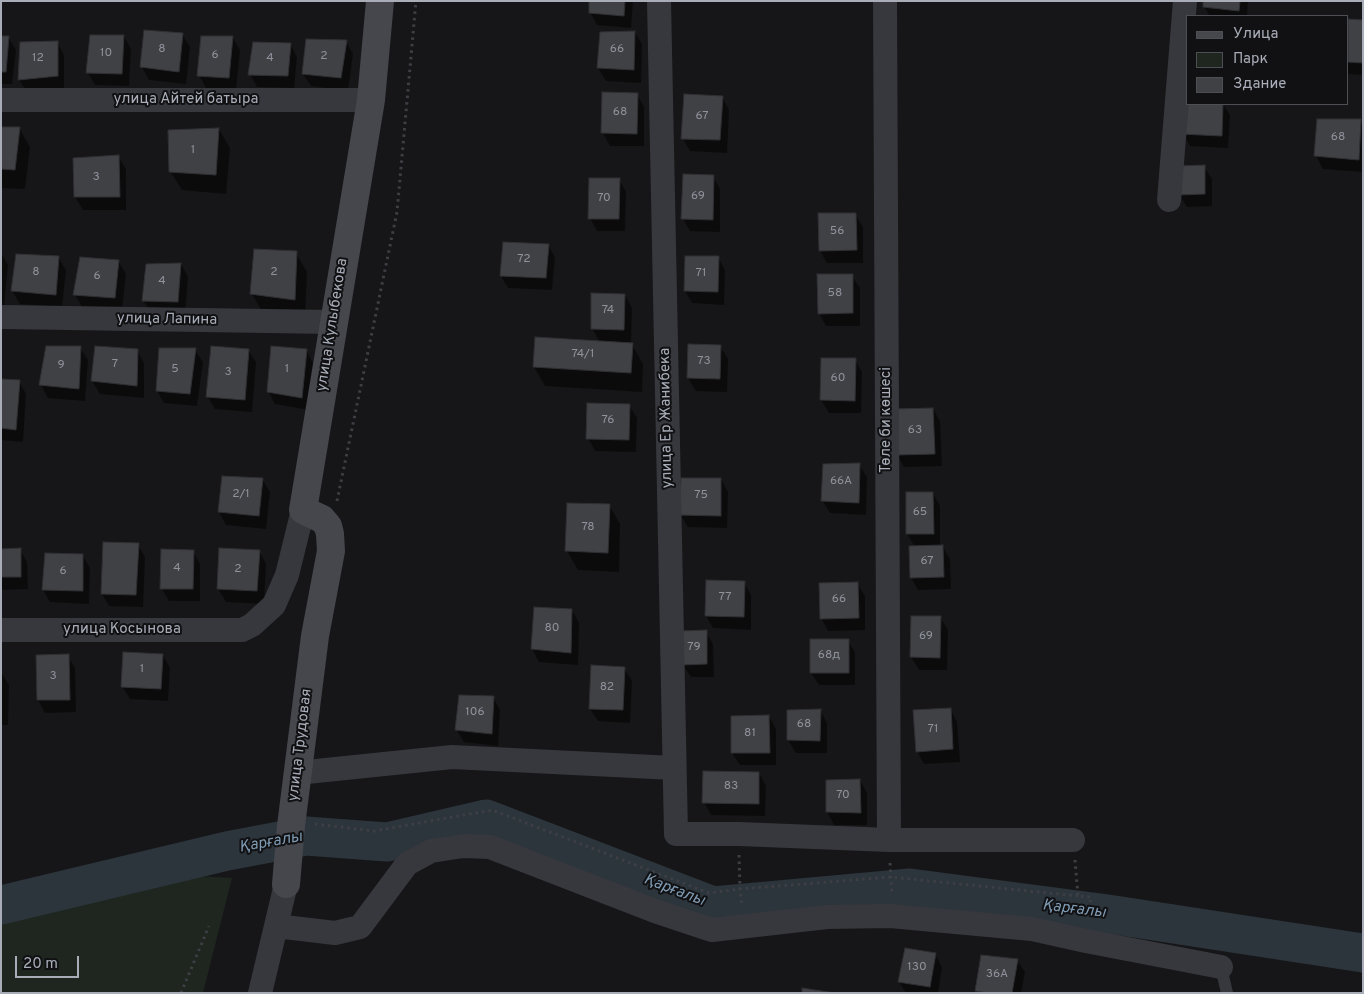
<!DOCTYPE html>
<html>
<head>
<meta charset="utf-8">
<style>
	body { margin:0 }
	#map { position:relative; width:1364px; height:994px; overflow:hidden; background:#161618; font-family:Overpass,sans-serif }
	canvas { display:block }
	.frame { position:absolute; inset:0; border:2px solid #a8adb8; pointer-events:none }
	.legend { position:absolute; left:1186px; top:15px; width:162px; height:90px; box-sizing:border-box; background:#111113; border:1px solid #4d4f55; margin:0; padding:6px 9px; list-style:none; font-size:15px; color:#a8adb8 }
	.legend li { display:flex; align-items:center; gap:10px; height:25px }
	.legend b { width:25px; border:1px solid #4d4f55 }
	.scale { position:absolute; left:15px; top:956px; width:64px; height:22px; box-sizing:border-box; border:2px solid #a8adb8; border-top:0; padding-left:6px; font-size:15px; line-height:18px; white-space:nowrap; color:#a8adb8; -webkit-text-stroke:4px #111113; paint-order:stroke }
</style>
</head>
<body>
<div id="map">
<canvas width="1364" height="994"></canvas>
<div class="frame"></div>
<ul class="legend">
<li><b style="height:6px;background:#45474d"></b>Улица</li>
<li><b style="height:14px;background:#1e261f"></b>Парк</li>
<li><b style="height:14px;background:#404145"></b>Здание</li>
</ul>
<div class="scale">20 m</div>
</div>
<script>
const c = document.querySelector('canvas').getContext('2d');
c.lineJoin = 'round';
function paint(path, color) {
  c.fillStyle = color;
  c.fill(path, 'evenodd');
}
function shape(rows) {
  const path = new Path2D();
  for (const r of rows) {
    path.moveTo(r[0], r[1]);
    for (let i = 2; i < r.length; i += 2) path.lineTo(r[i], r[i + 1]);
  }
  return path;
}
function stroke(path, color, width, dash) {
  c.strokeStyle = color;
  c.lineWidth = width;
  c.lineCap = dash ? 'butt' : 'round';
  c.setLineDash(dash || []);
  c.stroke(path);
}
function drawText(font, color, halo, rows, align = 'center') {
  c.font = font + ' Overpass,sans-serif';
  c.lineWidth = 4;
  c.setLineDash([]);
  c.textBaseline = 'middle';
  c.strokeStyle = halo;
  c.fillStyle = color;
  for (const [text, x, y, turn = 0] of rows) {
    c.save();
    c.translate(x, y);
    c.rotate((+turn || 0) * Math.PI / 180);
    c.textAlign = isNaN(turn) ? turn : align;
    if (halo) c.strokeText(text, 0, 0);
    c.fillText(text, 0, 0);
    c.restore();
  }
}
paint(shape([
	[197,876,232,878,203,993,1,993,1,918,153,879]
]), '#1e261f');
paint(shape([
	[591,1,633,1,631,28,597,25,590,12],
	[1205,1,1248,1,1247,16,1210,16,1204,7],
	[1348,20,1363,21,1363,75,1348,74],
	[635,32,642,44,641,83,606,81,598,68],
	[182,34,190,47,186,84,149,80,142,67],
	[124,36,131,49,129,86,95,85,88,73],
	[1,37,8,37,16,50,12,84,1,84],
	[233,38,240,50,236,90,206,88,199,75],
	[346,41,353,54,348,91,311,86,303,74],
	[57,42,64,55,64,89,27,92,19,80],
	[290,44,297,57,294,88,257,87,250,74],
	[603,94,637,94,644,107,644,146,610,146,603,133],
	[722,97,729,110,727,153,690,151,683,139],
	[1188,104,1223,104,1230,115,1228,148,1190,146,1183,133],
	[1360,121,1363,126,1363,172,1323,169,1316,156],
	[1,128,19,128,30,147,25,189,1,188],
	[219,129,230,148,226,194,182,190,170,171],
	[118,156,126,169,126,210,83,210,75,197,74,159],
	[1204,167,1212,179,1212,206,1187,207,1179,194],
	[713,176,720,189,720,232,690,231,683,219],
	[619,179,626,192,625,231,597,231,590,218],
	[855,214,863,227,863,263,827,263,820,251],
	[548,245,555,257,552,290,508,288,501,276],
	[1,253,8,265,4,307,1,306],
	[296,253,307,272,305,318,263,313,252,294],
	[58,257,66,270,62,307,20,304,12,291],
	[718,257,725,270,724,305,692,303,685,291],
	[118,261,126,274,122,310,82,307,75,295],
	[181,264,188,277,185,314,151,313,143,300],
	[852,276,860,288,860,326,826,326,819,313],
	[625,295,632,308,631,342,624,342,623,344,632,345,643,364,642,392,545,386,534,367,600,343,592,328],
	[689,346,720,346,728,359,727,392,696,391,688,378],
	[80,348,88,360,85,401,48,398,41,385],
	[137,350,144,363,144,398,100,394,92,381],
	[195,350,203,362,197,406,164,403,157,391],
	[248,350,256,362,252,412,215,409,208,397],
	[306,350,313,363,309,410,275,404,268,391],
	[855,360,862,372,861,413,829,413,821,400],
	[1,380,19,381,26,394,23,442,1,440],
	[629,405,637,418,636,452,595,451,588,438],
	[933,409,940,421,942,466,904,467,897,455],
	[859,465,867,477,866,515,830,513,822,500],
	[223,478,262,479,270,492,266,529,226,525,219,512],
	[721,479,728,492,727,528,688,527,680,514],
	[933,493,940,506,940,547,943,547,950,559,951,589,918,590,911,578,915,547,907,534],
	[609,505,620,524,619,572,578,570,567,551],
	[138,545,145,557,143,607,109,606,102,594],
	[1,550,20,550,27,562,28,589,1,590],
	[193,551,200,564,200,601,169,601,162,589],
	[259,551,266,564,264,604,226,602,218,589],
	[83,556,90,568,89,604,50,602,43,590],
	[744,582,751,595,751,630,713,628,706,616],
	[857,583,865,596,865,630,828,631,821,618],
	[572,610,579,623,578,665,539,662,532,649],
	[912,617,940,617,948,630,947,670,919,670,911,657],
	[706,632,713,644,714,677,691,677,683,665],
	[848,640,855,653,855,685,819,685,811,673],
	[163,655,170,668,168,701,130,699,122,686],
	[68,656,75,668,76,712,45,713,38,700],
	[624,668,632,681,630,723,598,721,590,709],
	[1,672,9,685,8,725,1,725],
	[493,697,500,710,498,746,464,742,456,729],
	[950,709,957,722,960,762,924,764,917,751],
	[820,710,827,723,827,753,796,753,788,740,789,711],
	[769,716,776,729,776,765,740,765,732,753],
	[759,773,766,786,765,816,711,815,704,802],
	[860,780,867,793,867,825,834,825,827,812],
	[935,954,942,967,938,993,906,993,899,982],
	[1017,960,1025,972,1021,993,978,993,977,991]
]), '#0007');
stroke(shape([
	[1,905,227,851,306,836,387,842,486,819,713,906,910,888,1108,914,1363,953]
]), '#2c353c', 39);
const building = shape([
	[589,1,625,1,624,16,589,13,589,1],
	[1203,1,1240,1,1239,11,1203,7,1203,1],
	[1348,19,1363,20,1363,63,1348,62,1348,19],
	[144,30,183,33,179,72,140,67,144,30],
	[635,31,634,70,597,68,600,32,635,31],
	[90,35,124,35,122,74,86,73,90,35],
	[1,36,9,36,6,72,1,72,1,36],
	[201,36,233,36,229,78,197,76,201,36],
	[306,39,347,40,341,78,302,74,306,39],
	[58,41,58,76,18,80,20,42,58,41],
	[253,42,291,43,288,76,248,75,253,42],
	[602,92,638,93,637,134,601,133,602,92],
	[684,94,723,96,720,140,681,139,684,94],
	[1188,104,1223,104,1222,136,1181,134,1188,104],
	[1317,119,1361,119,1359,160,1314,156,1317,119],
	[1,127,20,127,15,170,1,169,1,127],
	[219,128,216,175,169,172,168,130,219,128],
	[119,155,120,197,74,197,73,158,119,155],
	[1205,165,1205,194,1178,195,1178,166,1205,165],
	[683,174,714,175,713,220,681,219,683,174],
	[589,178,620,178,619,219,588,219,589,178],
	[818,213,856,213,857,250,819,251,818,213],
	[503,242,549,244,546,278,500,276,503,242],
	[254,249,297,251,295,300,250,294,254,249],
	[16,254,59,256,56,295,11,291,16,254],
	[685,256,719,256,718,292,684,291,685,256],
	[80,257,119,260,115,298,73,295,80,257],
	[181,263,178,302,142,301,146,264,181,263],
	[817,274,853,274,853,313,818,314,817,274],
	[591,293,625,294,624,330,591,329,591,293],
	[535,337,633,343,631,373,533,367,535,337],
	[688,344,721,345,720,379,687,378,688,344],
	[46,346,81,346,79,389,39,385,46,346],
	[95,346,138,349,137,386,91,381,95,346],
	[211,346,249,349,245,400,206,397,211,346],
	[271,346,307,349,302,398,267,392,271,346],
	[159,348,196,348,190,394,156,391,159,348],
	[821,358,856,358,855,401,820,400,821,358],
	[1,379,20,380,16,430,1,428,1,379],
	[587,403,630,404,629,440,586,439,587,403],
	[933,408,935,454,896,455,894,409,933,408],
	[860,463,859,503,821,501,823,464,860,463],
	[222,476,263,478,259,516,218,512,222,476],
	[681,478,721,478,721,516,679,515,681,478],
	[906,492,933,492,934,534,906,534,906,492],
	[567,503,610,504,608,553,565,551,567,503],
	[103,542,139,543,136,595,101,594,103,542],
	[943,545,944,577,910,578,909,546,943,545],
	[21,548,21,577,1,577,1,549,21,548],
	[219,548,260,550,257,591,217,589,219,548],
	[161,549,194,550,193,589,160,589,161,549],
	[45,553,83,554,83,591,42,590,45,553],
	[706,580,745,581,744,617,705,616,706,580],
	[858,582,859,618,820,619,819,583,858,582],
	[534,607,572,609,571,653,531,649,534,607],
	[911,616,941,616,940,658,910,657,911,616],
	[707,630,707,664,682,665,681,631,707,630],
	[810,639,849,639,849,673,810,673,810,639],
	[123,652,163,654,161,689,121,687,123,652],
	[69,654,70,700,37,700,36,655,69,654],
	[591,665,625,667,623,710,589,709,591,665],
	[459,695,494,696,492,734,455,730,459,695],
	[951,708,953,749,916,752,913,710,951,708],
	[821,709,820,741,787,740,787,710,821,709],
	[769,715,770,753,731,753,731,716,769,715],
	[703,771,759,772,759,804,702,803,703,771],
	[860,779,861,813,826,812,826,780,860,779],
	[905,948,936,953,930,987,898,982,905,948],
	[981,955,1018,959,1012,993,989,993,975,991,981,955],
	[802,988,835,993,802,993,802,988]
]);
paint(building, '#404145');
stroke(building, '#303034', 1);
stroke(shape([
	[337,501,397,212,416,1],
	[315,824,374,831,492,810,709,893,740,889,891,877,1078,896],
	[739,855,740,889,742,906],
	[1075,860,1078,896,1091,897,1088,919],
	[890,863,892,894],
	[181,993,209,926]
]), '#3d3f44', 3, [2.5, 4]);
stroke(shape([
	[1221,967,1227,993]
]), '#37383d', 12);
stroke(shape([
	[659,1,676,834,739,834,889,840,1073,840],
	[885,1,889,840],
	[1,100,371,100],
	[1169,200,1185,1],
	[1,317,333,322],
	[1,630,242,630,252,625,274,605,287,575,303,510],
	[297,773,452,757,674,768],
	[276,926,335,933,360,927,407,864,431,851,463,846,490,847,655,911,712,930,827,917,890,916,1032,929,1086,941,1221,967],
	[260,993,286,884]
]), '#37383d', 24);
stroke(shape([
	[286,884,291,826,315,636,331,551,330,534,328,526,322,519,303,510,371,100,380,1]
]), '#45474d', 28);
drawText('12px', '#8e929b', null, [
	["8",162,50],
	["66",617,50],
	["10",106,54],
	["6",215,56],
	["2",324,57],
	["12",38,59],
	["4",270,59],
	["68",620,113],
	["67",702,117],
	["68",1338,138],
	["1",193,151],
	["3",96,178],
	["69",698,197],
	["70",604,199],
	["56",837,232],
	["72",524,260],
	["8",36,273],
	["2",274,273],
	["71",701,274],
	["6",97,277],
	["4",162,282],
	["58",835,294],
	["74",608,311],
	["74/1",583,355],
	["73",704,362],
	["7",115,365],
	["9",61,366],
	["5",175,370],
	["1",287,370],
	["3",228,373],
	["60",838,379],
	["76",608,421],
	["63",915,431],
	["66А",841,482],
	["2/1",241,495],
	["75",701,496],
	["65",920,513],
	["78",588,528],
	["67",927,562],
	["4",177,569],
	["2",238,570],
	["6",63,572],
	["77",725,598],
	["66",839,600],
	["80",552,629],
	["69",926,637],
	["79",694,648],
	["68д",829,656],
	["1",142,670],
	["3",53,677],
	["82",607,688],
	["106",475,713],
	["68",804,725],
	["71",933,730],
	["81",750,734],
	["83",731,787],
	["70",843,796],
	["130",917,968],
	["36А",997,975]
]);
drawText('15px', '#a8adb8', '#111113', [
	["улица Айтей батыра",186,100],
	["улица Лапина",167,320,1],
	["улица Кулыбекова",333,325,-81],
	["улица Ер Жанибека",667,418,-91],
	["Төле би көшесі",887,420,-90],
	["улица Косынова",122,630],
	["улица Трудовая",301,745,-83]
]);
drawText('italic 16px', '#7f9bb3', '#111113', [
	["Қарғалы",271,843,-10],
	["Қарғалы",674,891,21],
	["Қарғалы",1074,910,7]
]);
</script>
</body>
</html>
